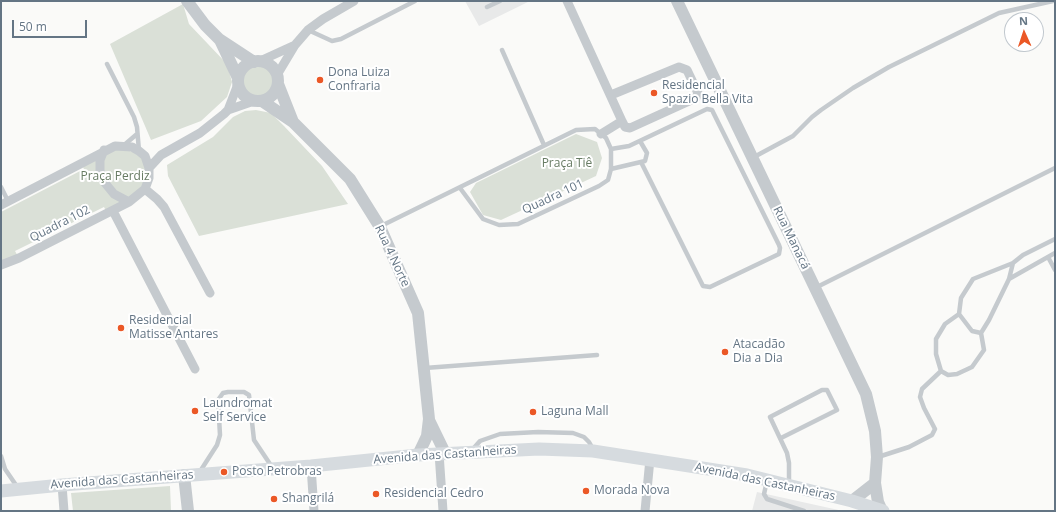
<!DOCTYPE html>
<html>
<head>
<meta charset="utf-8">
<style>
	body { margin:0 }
	#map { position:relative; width:1056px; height:512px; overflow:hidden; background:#fafaf8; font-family:"Open Sans",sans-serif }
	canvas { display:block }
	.frame { position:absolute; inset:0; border:2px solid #647584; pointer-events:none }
	.north { position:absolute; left:1004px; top:12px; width:40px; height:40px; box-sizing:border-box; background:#fff; border:1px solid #c1c8ce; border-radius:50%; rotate:357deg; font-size:11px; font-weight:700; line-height:16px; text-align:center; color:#647584 }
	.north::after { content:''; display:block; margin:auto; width:14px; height:18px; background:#eb5826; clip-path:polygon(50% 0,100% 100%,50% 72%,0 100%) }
	.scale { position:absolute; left:12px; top:20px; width:75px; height:18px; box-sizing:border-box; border:2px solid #647584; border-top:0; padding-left:5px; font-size:12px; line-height:14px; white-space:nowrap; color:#647584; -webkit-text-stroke:3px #fff; paint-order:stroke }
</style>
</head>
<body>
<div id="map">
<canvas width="1056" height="512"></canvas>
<div class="frame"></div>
<div class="north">N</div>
<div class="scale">50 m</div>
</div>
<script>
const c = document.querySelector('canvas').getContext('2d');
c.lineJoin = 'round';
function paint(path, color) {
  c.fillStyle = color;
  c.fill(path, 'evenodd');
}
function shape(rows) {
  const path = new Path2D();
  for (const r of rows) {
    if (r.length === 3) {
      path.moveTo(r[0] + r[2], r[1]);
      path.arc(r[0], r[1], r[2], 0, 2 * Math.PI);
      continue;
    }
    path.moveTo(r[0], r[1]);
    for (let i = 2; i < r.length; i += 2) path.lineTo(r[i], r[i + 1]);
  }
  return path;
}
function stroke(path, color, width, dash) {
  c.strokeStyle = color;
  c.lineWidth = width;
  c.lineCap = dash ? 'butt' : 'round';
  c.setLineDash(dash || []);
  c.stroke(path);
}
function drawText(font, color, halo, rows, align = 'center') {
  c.font = font + ' "Open Sans",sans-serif';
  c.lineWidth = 4;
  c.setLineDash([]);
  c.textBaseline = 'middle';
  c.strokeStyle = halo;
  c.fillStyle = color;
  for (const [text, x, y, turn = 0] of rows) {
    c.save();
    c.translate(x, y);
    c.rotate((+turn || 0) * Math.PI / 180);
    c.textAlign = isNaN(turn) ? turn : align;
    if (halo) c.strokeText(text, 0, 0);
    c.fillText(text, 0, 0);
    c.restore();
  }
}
paint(shape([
	[465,1,530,1,479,26],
	[757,492,843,511,752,511]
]), '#e8e9e9');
paint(shape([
	[183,4,189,24,227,64,232,82,227,97,201,121,151,140,110,44],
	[258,81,19],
	[256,110,271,113,284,126,322,166,348,204,199,236,168,176,167,165,213,137,233,117,245,111],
	[576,134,597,142,602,158,596,176,501,220,483,215,470,192,476,183],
	[115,146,145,156,145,189,107,213,104,207,15,251,19,258,1,265,1,212,84,169,81,163],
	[170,486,171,511,73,511,71,493]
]), '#dae0d7');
stroke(shape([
	[487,7,500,1],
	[308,30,332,41,341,39,415,1],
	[502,50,544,145],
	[107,64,134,117,137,127,139,151],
	[123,146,137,134],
	[611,149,629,146,707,109,712,110,779,245,780,248,779,254,710,287,703,286,641,162],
	[754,157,793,136,812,117,821,110,853,88,889,67,999,13,1053,1],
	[611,169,645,161,647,153,640,141],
	[1,187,8,201],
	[381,226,576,130,595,129,606,138,611,149,611,169,608,180,599,186,518,224,499,225,483,219,460,188],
	[1048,257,1055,270],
	[1013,263,973,279,961,298,959,314,972,331,981,333,989,320,1009,279,1013,263,1023,255,1055,239],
	[1009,279,1055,253],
	[815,288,1055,168],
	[959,314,945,324,936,339,936,354,941,371,948,375,957,374,972,367,984,350,981,333],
	[425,368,597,355],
	[781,438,837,410,827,390,822,390,770,417,787,453,789,463,789,483],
	[473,449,480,441,500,434,538,432,573,433,584,437,589,442,593,449],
	[1,456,5,469,18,488],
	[878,457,909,447,932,435,935,429,924,408,920,397,922,389,941,371],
	[199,473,217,445,220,435,218,400,223,393,228,392,244,392,249,395,254,440,272,467],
	[767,481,764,494,767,499,804,511]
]), '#c5cace', 4.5);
stroke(shape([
	[567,1,622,121,601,134],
	[260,61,295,45],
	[277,75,295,45,308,30,323,19,354,1],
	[611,95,679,67,687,70,698,93,696,98,630,128,625,127,622,121],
	[228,110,254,101],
	[104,150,100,160,100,171,105,183,114,194,129,202],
	[149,168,161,155,200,133,224,114,228,110,238,84],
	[145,189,157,199,164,207,210,293],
	[1,205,115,146,132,147,139,151,145,156,149,168,149,178,145,189,129,202,19,258,1,265],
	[113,211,195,369],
	[439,453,443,511],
	[311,466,314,511],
	[62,485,64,511],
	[645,511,650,459]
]), '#c5cace', 9);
stroke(shape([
	[187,1,205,25,219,39,254,62],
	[677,1,866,394,875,431,877,457,875,483,878,502,882,511],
	[220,40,238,78],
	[258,81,20],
	[278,84,293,122],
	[262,101,293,122,350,179,380,227,418,313,429,419,427,436,418,455],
	[429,420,445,453],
	[184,475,188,511],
	[852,501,875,483]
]), '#c5cace', 12);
stroke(shape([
	[1,491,62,485,311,466,418,455,539,449,593,451,747,475,852,501,883,511]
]), '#d6dbdf', 13);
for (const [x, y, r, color] of [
	[320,80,4,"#eb5826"],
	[654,93,4,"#eb5826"],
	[121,328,4,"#eb5826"],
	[725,352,4,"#eb5826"],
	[195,411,4,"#eb5826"],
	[533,412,4,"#eb5826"],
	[224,472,4,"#eb5826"],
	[586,491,4,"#eb5826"],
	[376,494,4,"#eb5826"],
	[274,499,4,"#eb5826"]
]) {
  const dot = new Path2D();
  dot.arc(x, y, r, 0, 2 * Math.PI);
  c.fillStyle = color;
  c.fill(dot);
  stroke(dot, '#fff', 1.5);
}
drawText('12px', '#647584', '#fff', [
	["Dona Luiza",328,73],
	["Confraria",328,87],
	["Residencial",662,86],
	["Spazio Bella Vita",662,100],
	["Residencial",129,321],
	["Matisse Antares",129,335],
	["Atacadão",733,345],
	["Dia a Dia",733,359],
	["Laundromat",203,404],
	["Self Service",203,418],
	["Laguna Mall",541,412],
	["Posto Petrobras",232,472],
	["Morada Nova",594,491],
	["Residencial Cedro",384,494],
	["Shangrilá",282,499]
], 'left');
drawText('12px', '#677b63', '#fff', [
	["Praça Tiê",567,164],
	["Praça Perdiz",115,177]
]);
drawText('12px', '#647584', '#fff', [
	["Quadra 101",553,197,-25],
	["Quadra 102",60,224,-27],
	["Rua Manacá",791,238,64],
	["Rua 4 Norte",392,256,65],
	["Avenida das Castanheiras",445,455,-4],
	["Avenida das Castanheiras",122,480,-4],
	["Avenida das Castanheiras",765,482,12]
]);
</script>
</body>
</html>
